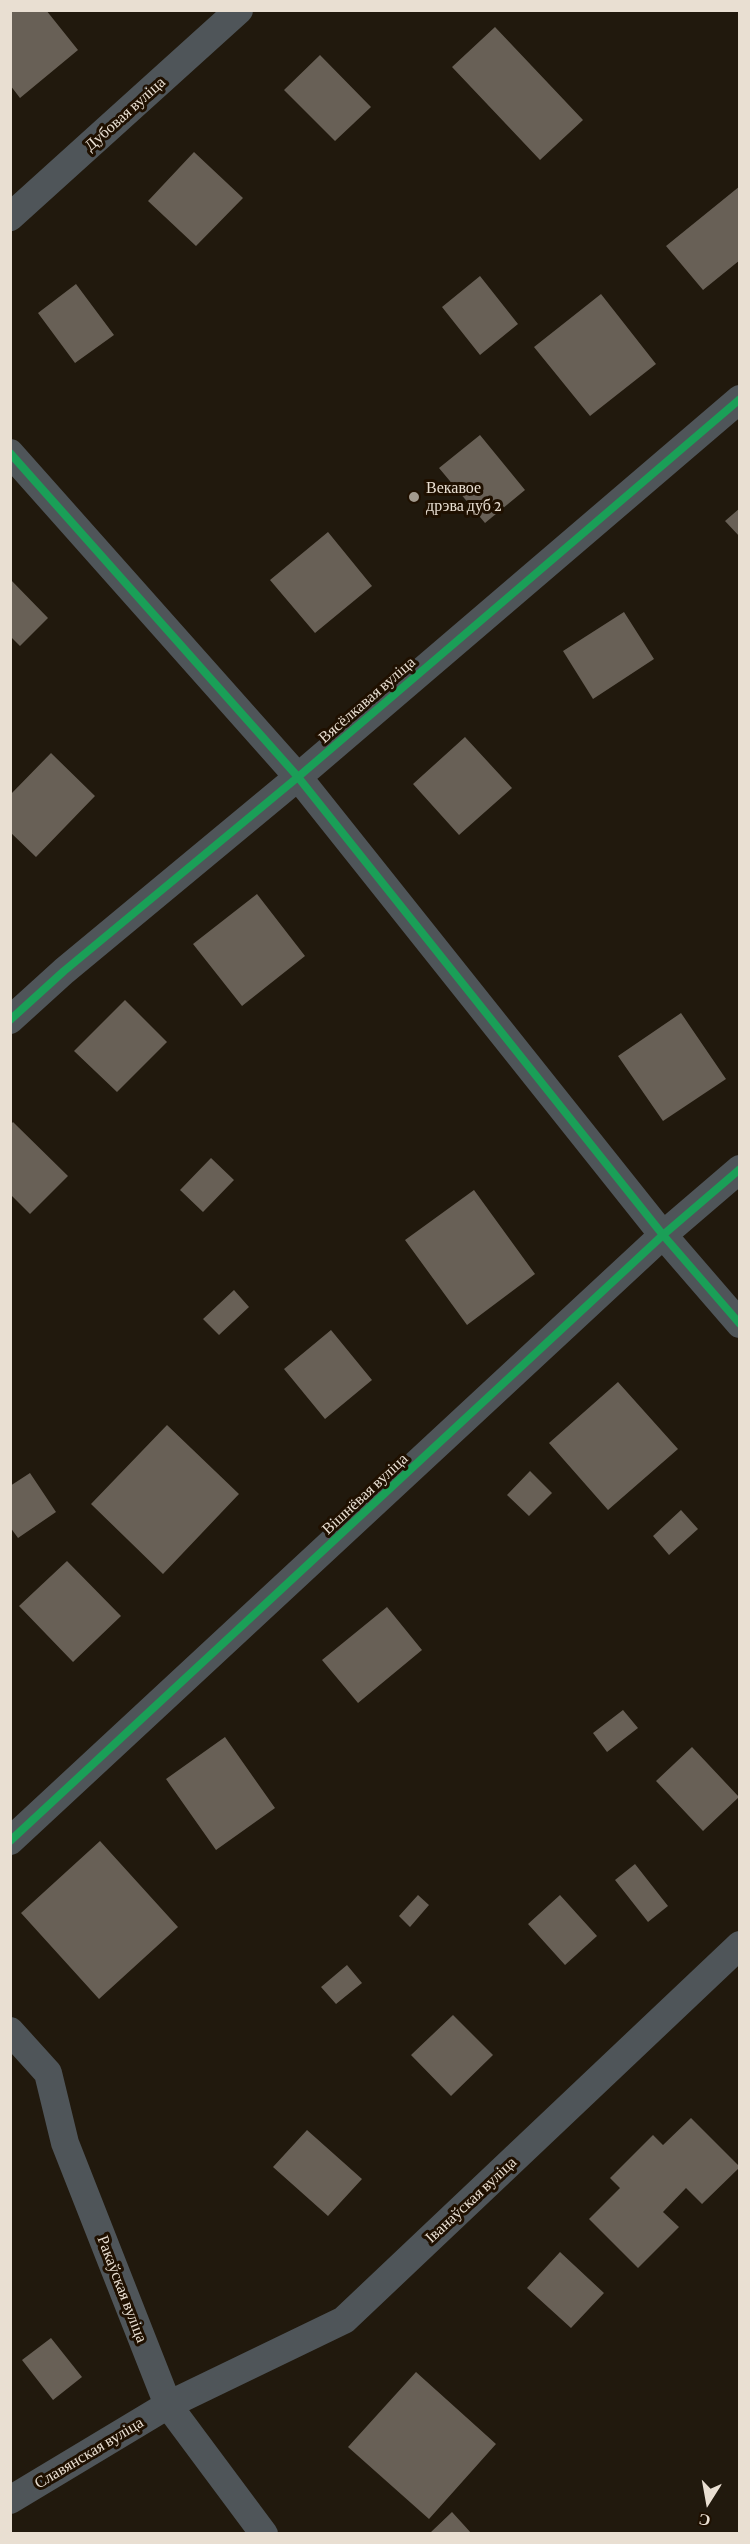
<!DOCTYPE html>
<html>
<head>
<meta charset="utf-8">
<style>
	body { margin:0 }
	#map { position:relative; width:750px; height:2544px; overflow:hidden; background:#21190d; font-family:"Crimson Pro",serif }
	canvas { display:block }
	.frame { position:absolute; inset:0; border:12px solid #e9dfd2; pointer-events:none }
	.north { position:absolute; left:678px; top:2472px; width:60px; height:60px; -webkit-text-stroke:4px #1f1000; paint-order:stroke; rotate:191deg; font-size:16px; font-weight:700; line-height:24px; text-align:center; color:#e9dfd2 }
	.north::after { content:''; display:block; margin:auto; width:21px; height:27px; background:#e9dfd2; clip-path:polygon(50% 0,100% 100%,50% 72%,0 100%) }
</style>
</head>
<body>
<div id="map">
<canvas width="750" height="2544"></canvas>
<div class="frame"></div>
<div class="north">С</div>
</div>
<script>
const c = document.querySelector('canvas').getContext('2d');
c.lineJoin = 'round';
function paint(path, color) {
  c.fillStyle = color;
  c.fill(path, 'evenodd');
}
function shape(rows) {
  const path = new Path2D();
  for (const r of rows) {
    path.moveTo(r[0], r[1]);
    for (let i = 2; i < r.length; i += 2) path.lineTo(r[i], r[i + 1]);
  }
  return path;
}
function stroke(path, color, width, dash) {
  c.strokeStyle = color;
  c.lineWidth = width;
  c.lineCap = dash ? 'butt' : 'round';
  c.setLineDash(dash || []);
  c.stroke(path);
}
function drawText(font, color, halo, rows, align = 'center') {
  c.font = font + ' "Crimson Pro",serif';
  c.lineWidth = 6;
  c.setLineDash([]);
  c.textBaseline = 'middle';
  c.strokeStyle = halo;
  c.fillStyle = color;
  for (const [text, x, y, turn = 0] of rows) {
    c.save();
    c.translate(x, y);
    c.rotate((+turn || 0) * Math.PI / 180);
    c.textAlign = isNaN(turn) ? turn : align;
    if (halo) c.strokeText(text, 0, 0);
    c.fillText(text, 0, 0);
    c.restore();
  }
}
paint(shape([
	[10,10,46,10,78,50,20,98,10,85],
	[495,27,583,120,540,160,452,67],
	[320,55,371,107,335,141,284,90],
	[194,152,243,198,196,246,148,201],
	[740,186,740,260,703,290,666,246],
	[480,276,518,324,480,355,442,307],
	[76,284,114,335,75,363,38,313],
	[601,294,656,364,590,416,534,347],
	[480,435,525,490,485,523,439,468],
	[740,508,740,537,725,521],
	[328,532,372,586,315,633,270,580],
	[10,579,48,618,20,646,10,636],
	[624,612,654,659,593,699,563,651],
	[465,737,512,788,459,835,413,784],
	[51,753,95,796,36,857,10,832,10,795],
	[257,894,305,956,242,1006,193,944],
	[125,1000,167,1042,117,1092,74,1051],
	[681,1013,726,1079,663,1121,618,1056],
	[13,1122,68,1176,30,1214,10,1194,10,1125],
	[211,1158,234,1180,203,1212,180,1190],
	[474,1190,535,1274,467,1325,405,1240],
	[234,1290,249,1307,219,1335,203,1319],
	[331,1330,372,1380,325,1419,284,1369],
	[618,1382,678,1449,608,1510,549,1443],
	[167,1425,239,1494,163,1574,91,1504],
	[530,1471,552,1493,529,1516,507,1495],
	[30,1473,56,1512,18,1538,10,1527,10,1486],
	[681,1510,698,1529,669,1555,653,1536],
	[67,1561,121,1616,73,1662,19,1606],
	[387,1607,422,1650,358,1703,322,1660],
	[623,1710,638,1728,607,1752,593,1733],
	[225,1737,275,1808,216,1850,166,1779],
	[692,1747,739,1797,703,1831,656,1781],
	[100,1841,178,1927,99,1999,21,1913],
	[635,1864,668,1906,648,1922,615,1880],
	[418,1895,429,1905,410,1927,399,1916],
	[560,1895,597,1936,565,1965,528,1924],
	[347,1965,362,1983,336,2004,321,1987],
	[453,2015,493,2055,451,2096,411,2055],
	[691,2118,740,2167,702,2204,686,2188,663,2212,679,2227,638,2268,589,2219,620,2188,610,2178,653,2135,663,2145],
	[307,2130,362,2179,328,2216,273,2167],
	[560,2252,604,2293,571,2328,527,2288],
	[51,2338,82,2377,53,2400,22,2360],
	[416,2372,496,2444,429,2519,348,2447],
	[452,2512,472,2534,431,2532]
]), '#686056');
stroke(shape([
	[10,217,239,10],
	[10,453,298,777,663,1235,740,1324],
	[10,1020,64,971,298,777,740,399],
	[10,1841,663,1235,740,1169],
	[10,2031,48,2073,65,2143,168,2405,264,2534],
	[10,2500,168,2405,344,2320,740,1945]
]), '#4f5559', 28);
stroke(shape([
	[10,453,298,777,663,1235,740,1324],
	[10,1020,64,971,298,777,740,399],
	[10,1841,663,1235,740,1169]
]), '#1a9f57', 8);
for (const [x, y, r, color] of [
	[414,497,6,"#a39a8d"]
]) {
  const dot = new Path2D();
  dot.arc(x, y, r, 0, 2 * Math.PI);
  c.fillStyle = color;
  c.fill(dot);
  stroke(dot, '#1f1000', 2);
}
drawText('16px', '#e9dfd2', '#1f1000', [
	["Дубовая вуліца",125,114,-42],
	["Вясёлкавая вуліца",367,700,-41],
	["Вішнёвая вуліца",365,1494,-43],
	["Іванаўская вуліца",471,2200,-43],
	["Ракаўская вуліца",122,2289,69],
	["Славянская вуліца",89,2453,-31]
]);
drawText('16px', '#e9dfd2', '#1f1000', [
	["Векавое",426,488],
	["дрэва дуб 2",426,506]
], 'left');
</script>
</body>
</html>
